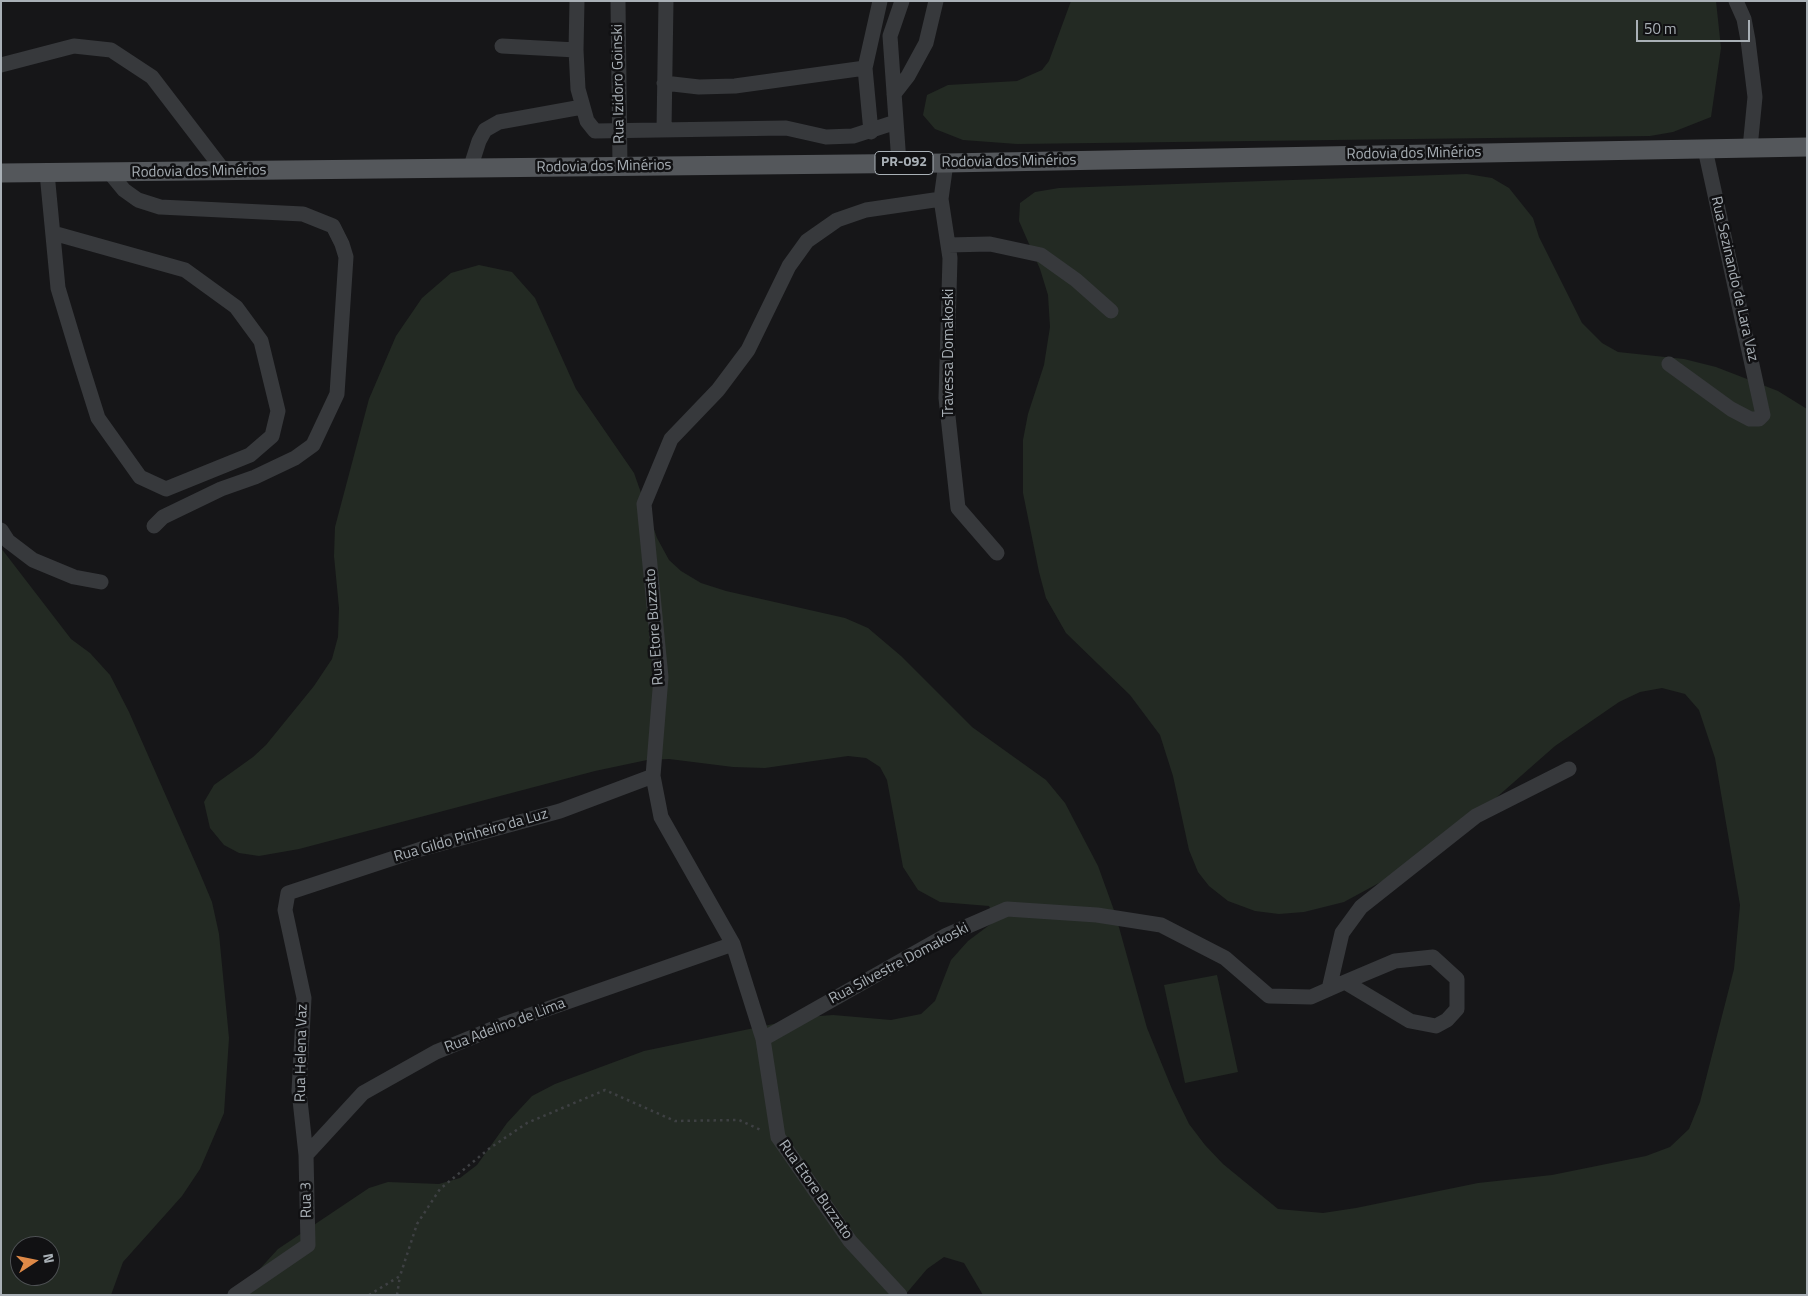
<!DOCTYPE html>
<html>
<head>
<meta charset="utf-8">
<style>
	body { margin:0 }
	#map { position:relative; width:1808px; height:1296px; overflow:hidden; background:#161618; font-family:"Titillium Web",sans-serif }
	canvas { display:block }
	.frame { position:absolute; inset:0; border:2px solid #a9b0b6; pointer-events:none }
	.north { position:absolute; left:10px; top:1236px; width:50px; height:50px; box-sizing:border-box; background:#111113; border:1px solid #4e5154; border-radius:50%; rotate:79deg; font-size:14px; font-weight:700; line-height:20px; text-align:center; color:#a9b0b6 }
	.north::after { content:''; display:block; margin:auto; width:18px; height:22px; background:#de8947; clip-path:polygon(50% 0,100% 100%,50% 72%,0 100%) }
	.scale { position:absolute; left:1636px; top:20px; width:114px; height:22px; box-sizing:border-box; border:2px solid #a9b0b6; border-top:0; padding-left:6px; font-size:15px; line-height:18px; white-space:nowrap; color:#a9b0b6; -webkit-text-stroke:4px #111113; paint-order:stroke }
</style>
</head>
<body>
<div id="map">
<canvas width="1808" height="1296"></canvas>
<div class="frame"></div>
<div class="north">N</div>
<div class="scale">50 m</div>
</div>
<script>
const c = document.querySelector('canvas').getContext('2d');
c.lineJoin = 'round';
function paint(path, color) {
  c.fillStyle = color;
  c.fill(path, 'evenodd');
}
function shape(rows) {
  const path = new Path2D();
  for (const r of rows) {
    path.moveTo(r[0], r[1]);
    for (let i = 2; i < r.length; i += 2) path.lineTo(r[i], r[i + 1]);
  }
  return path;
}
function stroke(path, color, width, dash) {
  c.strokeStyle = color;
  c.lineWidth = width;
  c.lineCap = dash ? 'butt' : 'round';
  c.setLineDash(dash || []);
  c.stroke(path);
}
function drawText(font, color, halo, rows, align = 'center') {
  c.font = font + ' "Titillium Web",sans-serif';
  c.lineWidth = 5;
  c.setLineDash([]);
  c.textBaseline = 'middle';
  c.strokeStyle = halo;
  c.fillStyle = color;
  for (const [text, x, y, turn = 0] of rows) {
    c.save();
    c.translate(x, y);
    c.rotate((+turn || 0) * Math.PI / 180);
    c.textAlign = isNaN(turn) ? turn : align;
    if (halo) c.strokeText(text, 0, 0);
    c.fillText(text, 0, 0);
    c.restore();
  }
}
paint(shape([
	[1071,1,1716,1,1721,48,1711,117,1673,132,1650,136,1017,144,963,140,935,129,923,115,927,95,948,85,1017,81,1042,70,1049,61],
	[1467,174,1492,178,1509,188,1533,218,1539,237,1582,323,1602,343,1618,352,1684,359,1716,367,1778,391,1807,409,1807,1295,983,1295,964,1263,944,1257,927,1269,905,1295,239,1295,246,1284,278,1249,369,1188,388,1182,439,1184,460,1178,477,1165,507,1123,532,1096,555,1084,644,1051,807,1017,833,1015,891,1020,921,1014,935,1001,951,960,968,941,996,920,989,906,940,902,918,890,903,867,887,780,880,767,866,758,848,756,765,768,733,767,669,759,647,760,595,771,299,849,259,856,239,853,224,845,210,828,204,802,214,785,253,757,266,745,314,686,332,659,338,637,339,608,334,556,335,527,369,399,396,336,422,298,451,273,479,265,512,272,535,298,576,389,634,473,657,538,669,560,681,571,701,583,726,591,845,618,868,628,901,656,972,727,1046,780,1065,803,1098,866,1115,913,1147,1028,1172,1089,1189,1124,1205,1145,1223,1164,1278,1209,1323,1213,1356,1208,1478,1183,1552,1175,1646,1156,1670,1147,1689,1129,1700,1102,1734,969,1740,905,1715,758,1699,710,1685,694,1662,688,1640,692,1619,702,1555,746,1464,826,1401,871,1344,902,1304,912,1279,914,1255,911,1228,901,1209,886,1198,872,1189,850,1173,776,1160,735,1130,695,1066,633,1046,598,1039,572,1023,493,1023,440,1028,414,1044,365,1050,327,1048,295,1040,269,1019,221,1020,203,1035,192,1059,188],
	[1,548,71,639,90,653,110,675,129,712,199,871,212,902,219,934,229,1038,224,1113,200,1169,182,1196,123,1262,111,1295,1,1295],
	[20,1246,50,1246,50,1276,20,1276],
	[1217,975,1238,1072,1185,1083,1164,985]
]), '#232a23');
stroke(shape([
	[369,1295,400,1276,417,1224,440,1189,490,1148,527,1123,605,1090,675,1121,739,1120,763,1131],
	[397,1295,400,1276]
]), '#3e4043', 2.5, [2.5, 4]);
stroke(shape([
	[577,1,576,50,578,89,587,121,595,131,786,128,826,137,853,136,896,122],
	[618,1,620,167],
	[1736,1,1744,19,1748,40,1755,97,1750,148],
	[502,46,576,50],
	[1,65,74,46,111,50,152,77,224,171],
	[664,83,699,87,735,86,865,68],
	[894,94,908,76,926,43,936,1],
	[664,130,666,1],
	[871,132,865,68,880,1],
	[899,163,890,36,902,1],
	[470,169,479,141,485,130,499,122,582,107],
	[47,173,58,288,80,361,98,418,140,477,166,489,250,455,272,436,278,411,261,341,236,307,185,270,53,233],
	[110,173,124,190,138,200,160,207,303,214,333,226,342,244,346,257,337,394,313,445,295,458,255,477,221,489,163,517,154,526],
	[941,199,950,258,946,398,958,508,997,553],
	[948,245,990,244,1041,255,1076,280,1111,311],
	[1669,364,1731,409,1750,419,1759,419,1763,415,1705,149],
	[1,530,8,541,33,560,74,577,101,582],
	[1329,989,1342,933,1361,907,1476,816,1569,769],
	[763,1039,945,936,1007,909,1097,915,1161,925,1225,958,1269,996,1311,997,1345,982,1395,961,1433,957,1457,979,1457,1009,1447,1020,1436,1026,1410,1021,1345,982],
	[306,1155,363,1093,436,1052,507,1023,733,944],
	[235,1295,308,1245,306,1155,299,1091,304,998,285,910,288,893,421,849,560,811,653,776],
	[900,1295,850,1241,778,1137,763,1039,733,944,661,817,653,776,661,677,644,504,671,439,718,390,748,350,789,266,807,241,837,220,866,210,941,199,946,163]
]), '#37393c', 15);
stroke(shape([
	[1,173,946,163,1807,147]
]), '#54575b', 19);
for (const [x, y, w] of [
	[904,163,58]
]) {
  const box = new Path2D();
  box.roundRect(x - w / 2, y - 11.5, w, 23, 4);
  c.fillStyle = '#111113';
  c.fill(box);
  stroke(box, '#a9b0b6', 1);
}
drawText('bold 14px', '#a9b0b6', null, [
	["PR-092",904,163]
]);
drawText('15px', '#a9b0b6', '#111113', [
	["Rua Izidoro Goinski",619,84,-91],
	["Rodovia dos Minérios",1414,154,-1],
	["Rodovia dos Minérios",1009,162,-1],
	["Rodovia dos Minérios",604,167,-1],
	["Rodovia dos Minérios",199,172,-1],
	["Rua Sezinando de Lara Vaz",1734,279,77],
	["Travessa Domakoski",949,353,-90],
	["Rua Etore Buzzato",655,627,-94],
	["Rua Gildo Pinheiro da Luz",471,836,-16],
	["Rua Silvestre Domakoski",899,964,-28],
	["Rua Adelino de Lima",505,1026,-21],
	["Rua Helena Vaz",302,1053,-89],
	["Rua Etore Buzzato",815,1190,55],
	["Rua 3",307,1200,-91]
]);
</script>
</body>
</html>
